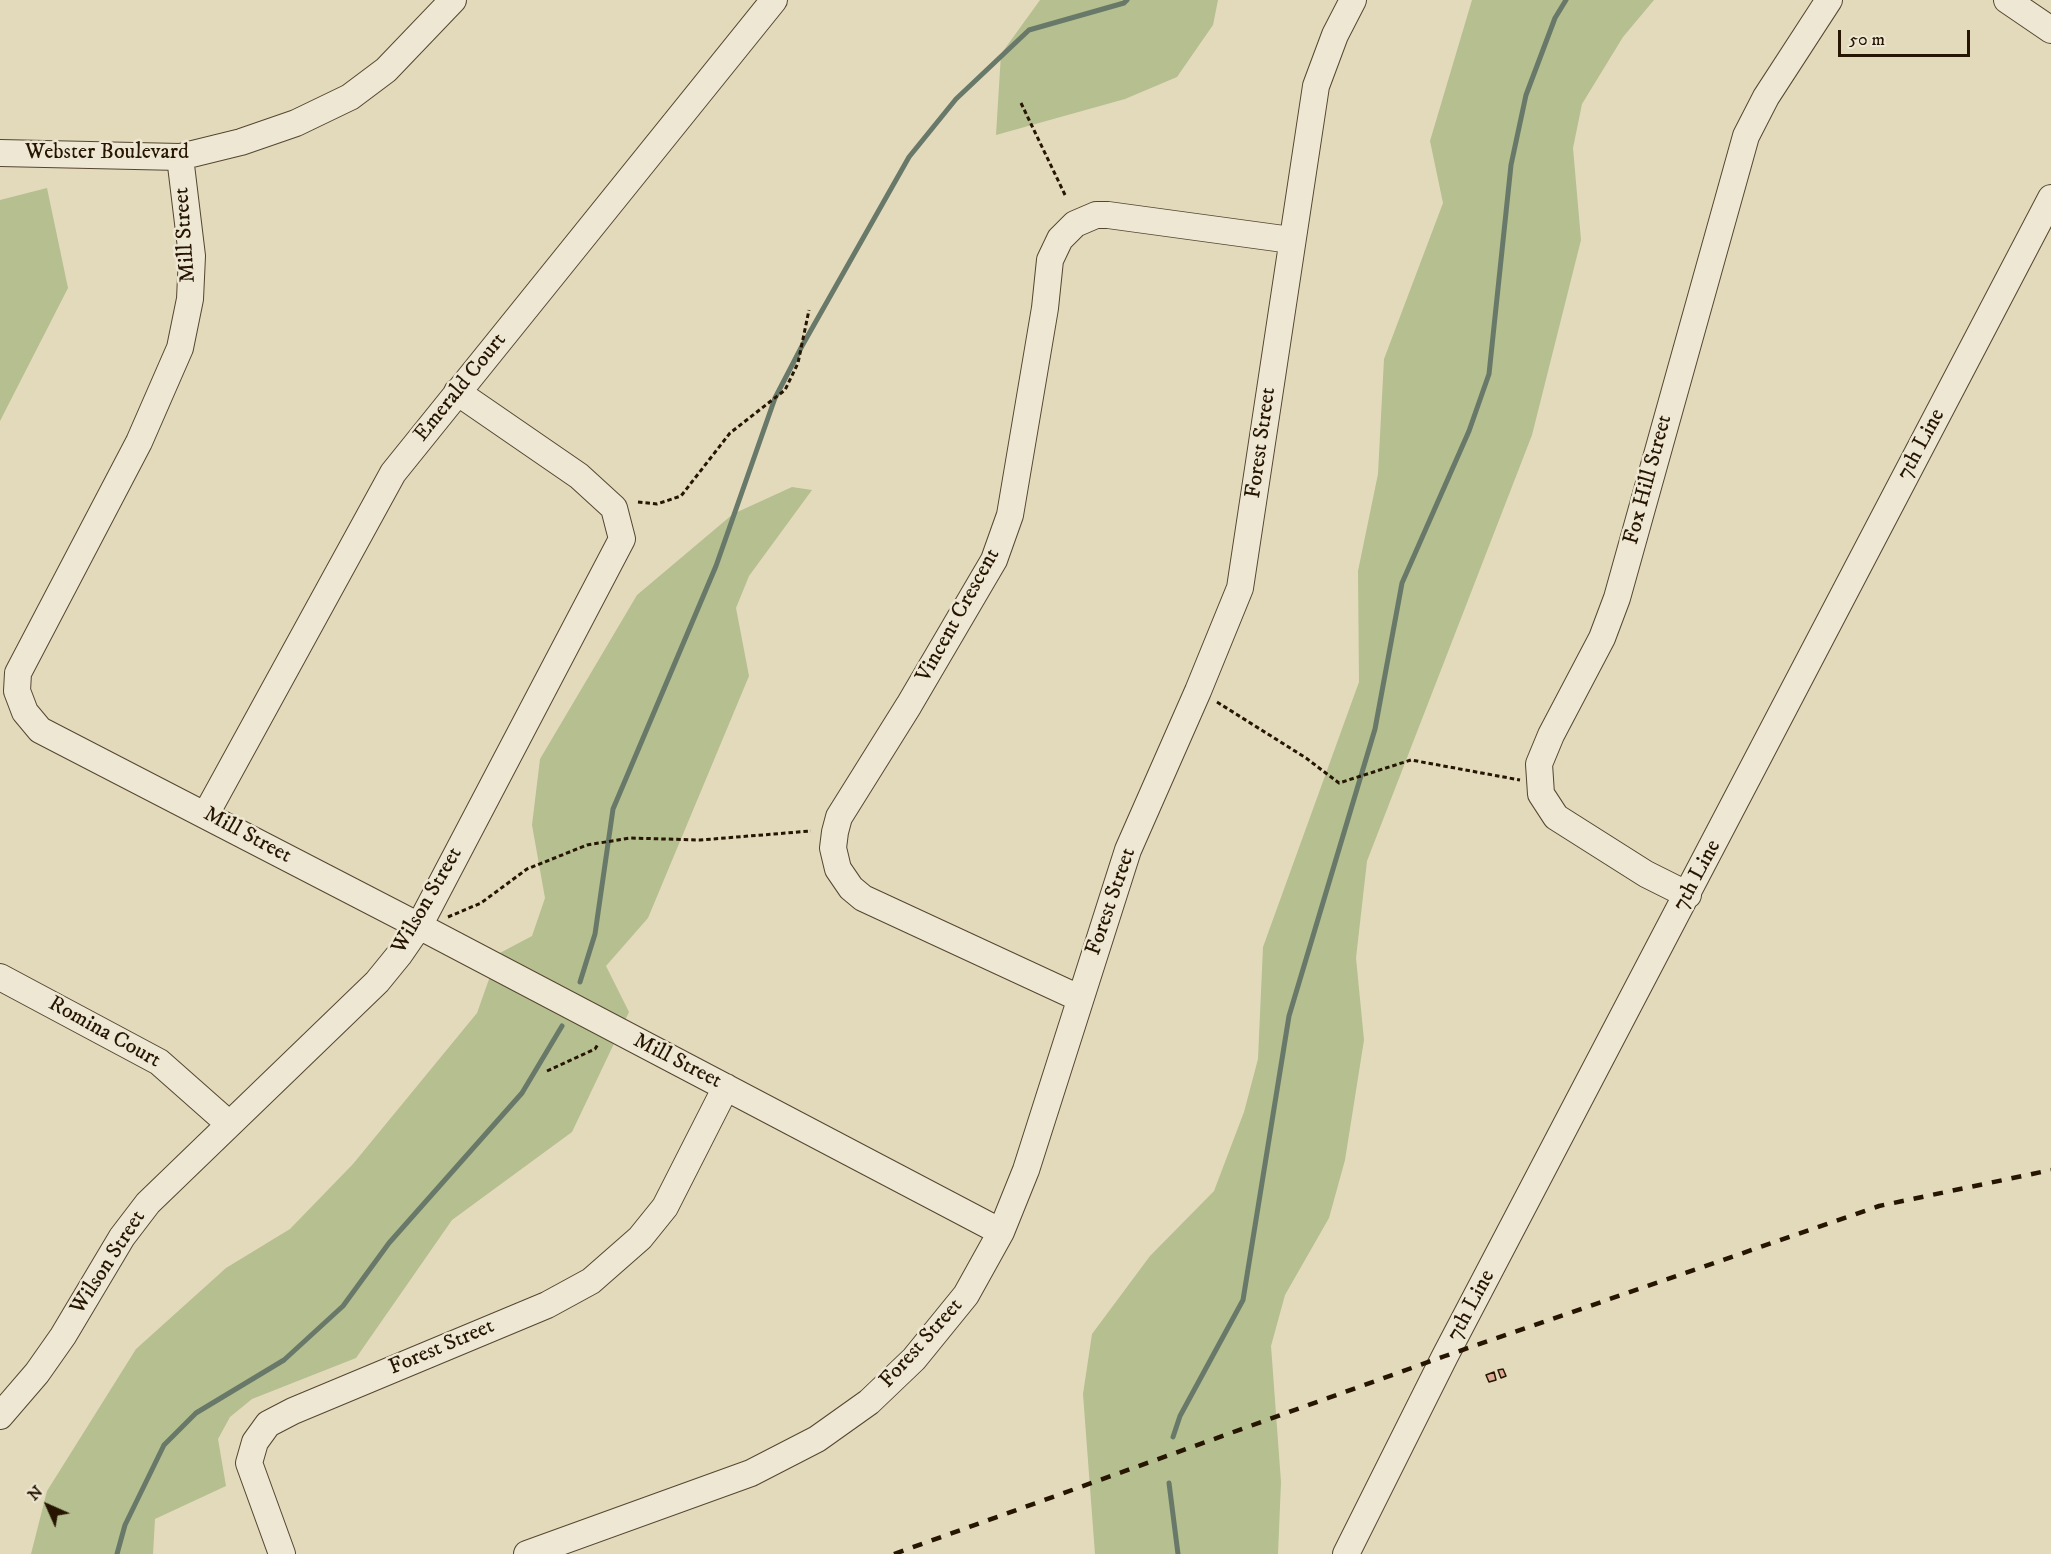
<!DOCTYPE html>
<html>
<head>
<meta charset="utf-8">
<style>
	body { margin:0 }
	#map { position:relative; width:2051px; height:1554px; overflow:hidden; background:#e3dabc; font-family:"IM FELL DW Pica",serif }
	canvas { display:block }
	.north { position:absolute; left:18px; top:1476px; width:60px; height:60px; -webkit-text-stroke:4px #ede7d3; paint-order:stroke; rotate:315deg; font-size:16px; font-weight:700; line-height:24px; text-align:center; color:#261501 }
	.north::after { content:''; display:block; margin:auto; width:21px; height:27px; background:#261501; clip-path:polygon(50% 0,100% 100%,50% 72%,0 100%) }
	.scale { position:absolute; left:1838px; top:30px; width:132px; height:27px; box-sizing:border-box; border:3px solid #261501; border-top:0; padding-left:8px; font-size:18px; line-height:21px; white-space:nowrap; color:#261501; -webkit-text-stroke:4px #ede7d3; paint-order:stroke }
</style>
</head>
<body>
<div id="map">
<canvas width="2051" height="1554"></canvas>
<div class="north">N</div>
<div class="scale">50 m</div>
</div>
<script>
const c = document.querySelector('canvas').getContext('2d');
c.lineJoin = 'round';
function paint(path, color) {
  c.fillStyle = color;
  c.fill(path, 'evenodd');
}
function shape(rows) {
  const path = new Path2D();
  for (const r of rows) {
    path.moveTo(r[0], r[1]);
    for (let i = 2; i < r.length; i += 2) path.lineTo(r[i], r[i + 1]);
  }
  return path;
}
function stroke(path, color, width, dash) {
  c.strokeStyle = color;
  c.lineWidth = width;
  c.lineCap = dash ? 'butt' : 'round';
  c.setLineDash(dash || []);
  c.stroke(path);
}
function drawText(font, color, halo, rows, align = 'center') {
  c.font = font + ' "IM FELL DW Pica",serif';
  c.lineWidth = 5;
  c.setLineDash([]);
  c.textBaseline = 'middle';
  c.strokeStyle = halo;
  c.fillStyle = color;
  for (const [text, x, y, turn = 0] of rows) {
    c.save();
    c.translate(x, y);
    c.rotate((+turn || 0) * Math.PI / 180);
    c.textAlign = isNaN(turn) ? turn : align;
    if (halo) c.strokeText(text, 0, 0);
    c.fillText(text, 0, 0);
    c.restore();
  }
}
paint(shape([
	[1040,0,1218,0,1213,25,1177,77,1125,99,996,135,1001,54],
	[1472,0,1654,0,1623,37,1582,104,1573,148,1581,240,1532,435,1367,861,1356,958,1364,1040,1345,1160,1329,1218,1285,1295,1271,1346,1281,1482,1278,1554,1095,1554,1083,1394,1092,1334,1150,1256,1214,1191,1244,1112,1258,1059,1263,947,1359,682,1358,571,1378,474,1384,359,1443,203,1430,141],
	[47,188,68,288,0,421,0,200],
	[792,487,812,490,749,576,736,608,749,676,648,918,606,966,629,1012,572,1132,452,1220,356,1358,252,1399,230,1417,218,1439,226,1486,155,1519,153,1554,31,1554,47,1491,136,1349,226,1268,290,1229,353,1164,477,1013,498,954,532,936,545,898,532,825,540,759,637,595,733,514]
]), '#b5bf8f');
stroke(shape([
	[580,982,595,934,613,809,716,566,775,398,802,346,909,157,956,99,1029,30,1124,3,1127,0],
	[1173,1437,1180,1416,1243,1300,1289,1016,1375,729,1402,583,1469,431,1489,374,1511,165,1526,95,1555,18,1566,0],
	[1169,1483,1178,1554],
	[117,1554,125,1525,164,1445,196,1413,284,1360,343,1306,389,1243,522,1093,562,1026]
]), '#697969', 5);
const building = shape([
	[1503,1369,1506,1376,1501,1378,1498,1370,1503,1369],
	[1494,1372,1496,1380,1489,1382,1486,1375,1494,1372]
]);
paint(building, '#e1a998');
stroke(building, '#261501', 1.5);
const minor = shape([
	[2007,0,2051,30],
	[0,153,180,157,241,142,296,123,350,97,386,70,453,0],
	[180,157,192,256,190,299,180,348,139,442,18,673,17,691,25,712,40,730,419,926,1001,1232],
	[206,814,393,473,774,0],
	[1688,895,1646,874,1556,817,1541,794,1539,764,1551,735,1602,638,1617,598,1746,136,1766,97,1829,0],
	[0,977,159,1062,228,1123],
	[1079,998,863,898,851,888,838,869,833,848,835,832,839,817,909,705,994,560,1010,515,1045,308,1050,260,1060,239,1075,224,1096,215,1108,215,1291,240],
	[0,1416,37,1373,63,1336,122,1237,148,1203,377,982,399,955,419,926,622,539,614,508,579,476,457,392],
	[282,1554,249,1463,255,1442,268,1424,293,1411,547,1305,591,1281,640,1238,665,1207,726,1087],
	[527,1554,751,1473,817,1439,869,1402,914,1359,966,1295,1001,1232,1026,1170,1128,850,1198,691,1240,588,1316,86,1335,35,1353,0],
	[1346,1554,1445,1356,2051,198]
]);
stroke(minor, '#554630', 28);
stroke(shape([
	[1021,103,1066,197],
	[638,502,657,504,681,496,730,433,785,390,798,363,809,310],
	[1217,702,1306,758,1339,783,1411,760,1520,780],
	[448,917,481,903,527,869,587,845,630,838,700,840,811,831],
	[547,1071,595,1049,598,1044]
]), '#261501', 3, [4.5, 3]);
stroke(minor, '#ede7d3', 26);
stroke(shape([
	[894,1554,1445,1356,1879,1206,2051,1170]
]), '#261501', 4.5, [10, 10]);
drawText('22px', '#261501', '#ede7d3', [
	["Webster Boulevard",107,153],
	["Mill Street",186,235,-94],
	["Emerald Court",461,388,-51],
	["Forest Street",1262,443,-82],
	["7th Line",1922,445,-62],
	["Fox Hill Street",1649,480,-75],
	["Vincent Crescent",959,616,-61],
	["Mill Street",247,836,28],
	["7th Line",1698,876,-62],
	["Wilson Street",428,901,-60],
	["Forest Street",1112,902,-71],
	["Romina Court",104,1033,29],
	["Mill Street",677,1062,27],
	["Wilson Street",109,1263,-57],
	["7th Line",1472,1306,-62],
	["Forest Street",922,1344,-48],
	["Forest Street",442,1348,-23]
]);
</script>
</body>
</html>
